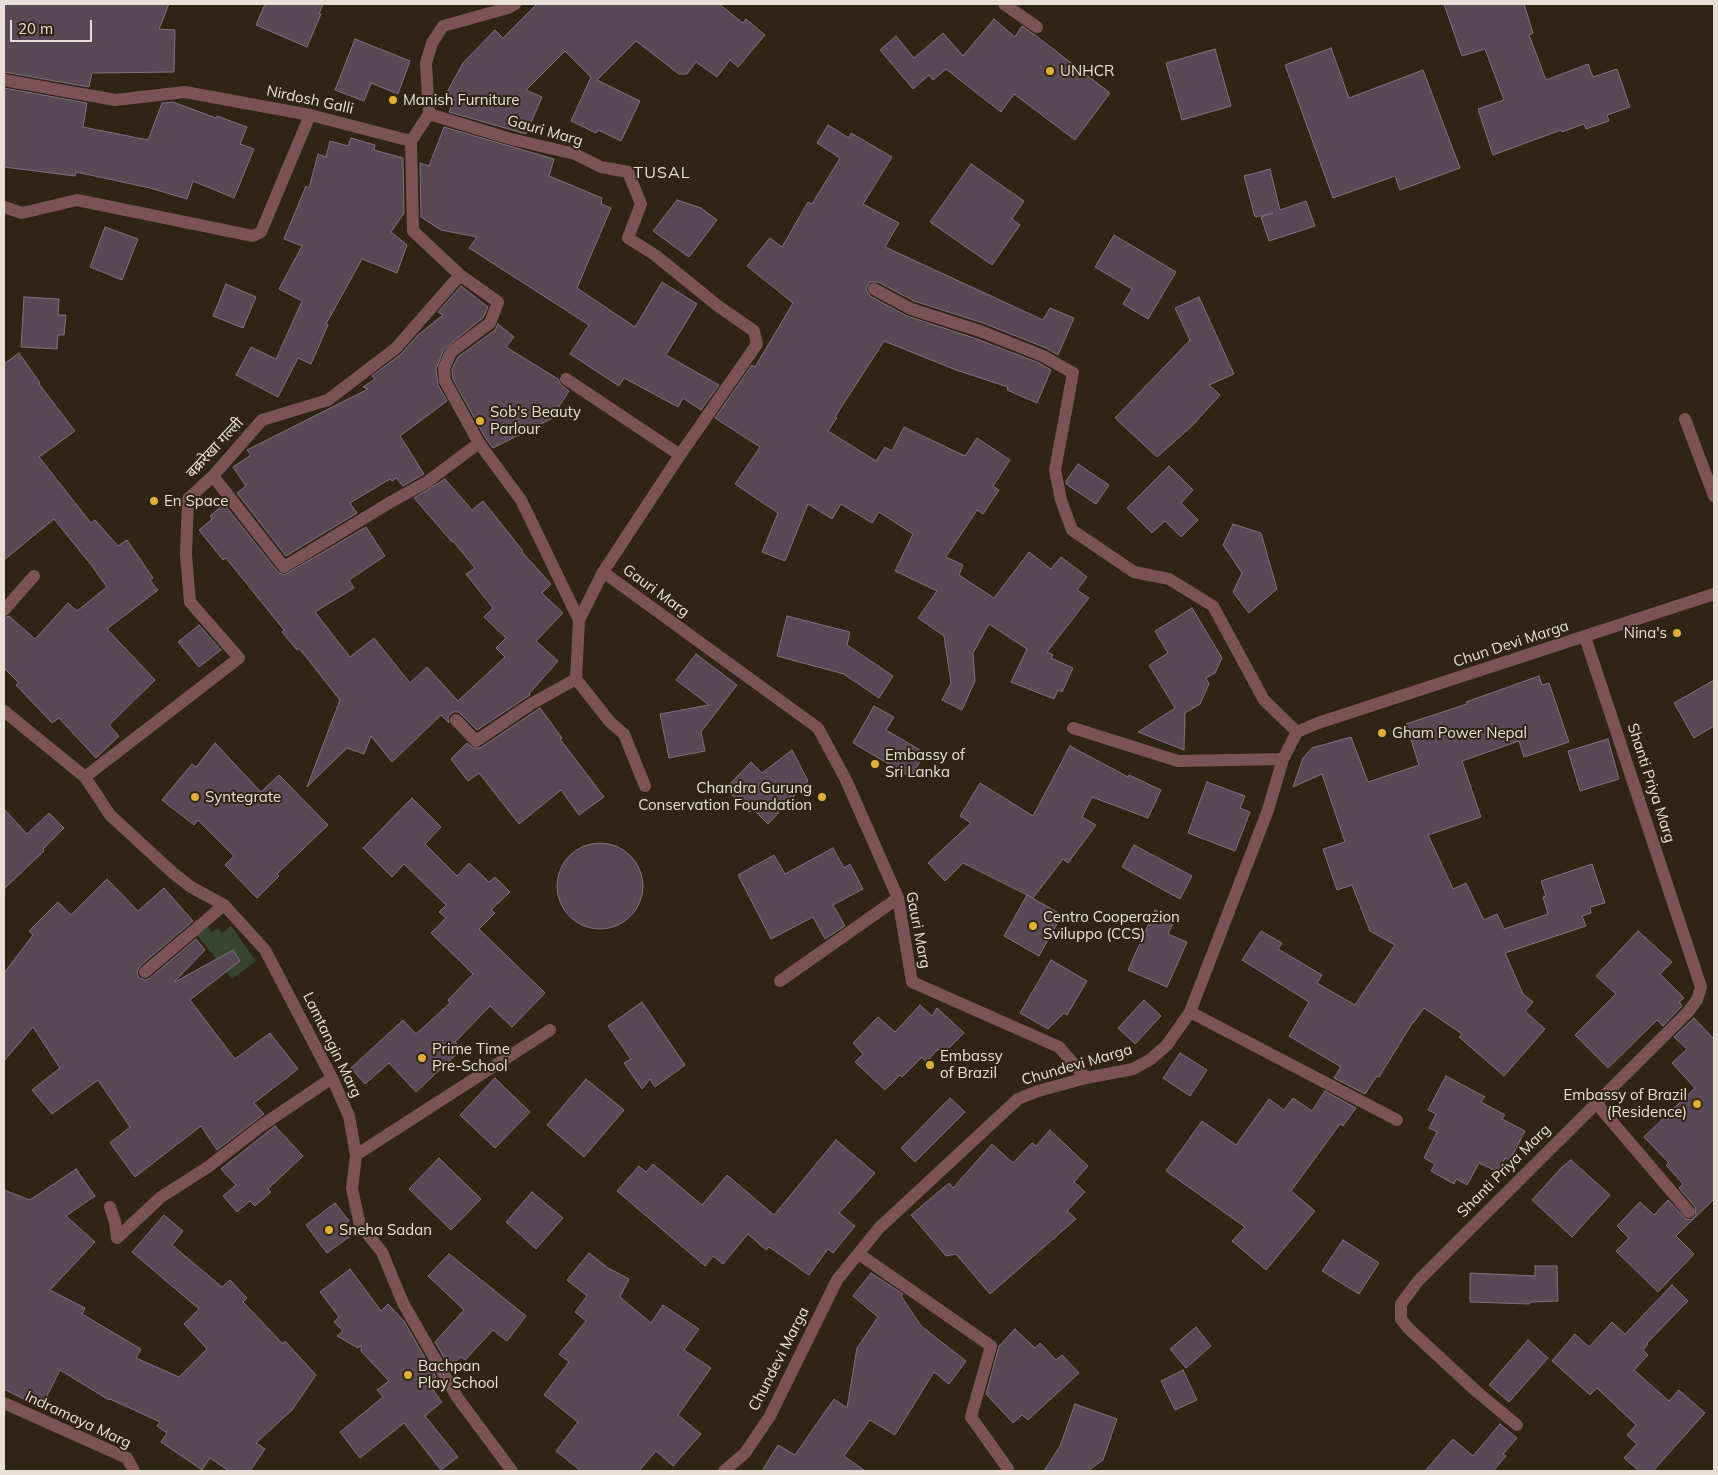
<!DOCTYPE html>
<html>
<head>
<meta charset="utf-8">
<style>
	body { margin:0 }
	#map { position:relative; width:1718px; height:1475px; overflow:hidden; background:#302415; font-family:Mulish,sans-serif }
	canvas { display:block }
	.frame { position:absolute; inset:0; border:5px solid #e8e0d7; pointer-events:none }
	.scale { position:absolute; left:10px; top:20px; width:82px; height:22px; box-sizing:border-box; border:2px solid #e8e0d7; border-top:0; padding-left:6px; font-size:15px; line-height:18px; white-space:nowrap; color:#e8e0d7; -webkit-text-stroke:4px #302415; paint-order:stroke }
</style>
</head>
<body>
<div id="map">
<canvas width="1718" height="1475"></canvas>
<div class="frame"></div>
<div class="scale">20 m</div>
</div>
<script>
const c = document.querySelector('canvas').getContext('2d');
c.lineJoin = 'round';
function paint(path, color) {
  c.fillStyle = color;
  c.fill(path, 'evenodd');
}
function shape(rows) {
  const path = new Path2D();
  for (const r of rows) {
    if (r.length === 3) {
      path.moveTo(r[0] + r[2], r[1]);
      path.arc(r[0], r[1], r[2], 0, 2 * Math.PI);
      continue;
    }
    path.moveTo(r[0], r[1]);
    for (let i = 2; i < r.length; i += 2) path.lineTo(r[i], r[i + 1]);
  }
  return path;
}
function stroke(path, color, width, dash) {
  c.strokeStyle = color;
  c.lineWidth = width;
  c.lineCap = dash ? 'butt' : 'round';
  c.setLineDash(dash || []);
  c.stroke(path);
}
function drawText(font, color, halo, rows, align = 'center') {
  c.font = font + ' Mulish,"Noto Sans Devanagari",sans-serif';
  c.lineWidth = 4;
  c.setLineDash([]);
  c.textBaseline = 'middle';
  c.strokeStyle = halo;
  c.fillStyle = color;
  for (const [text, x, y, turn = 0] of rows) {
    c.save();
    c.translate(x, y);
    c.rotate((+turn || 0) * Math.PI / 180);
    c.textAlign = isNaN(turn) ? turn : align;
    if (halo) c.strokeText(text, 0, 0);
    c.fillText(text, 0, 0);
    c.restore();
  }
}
paint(shape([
	[207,925,212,932,218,928,222,933,231,926,256,961,232,979,196,934]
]), '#36452f');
const building = shape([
	[4,4,169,4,159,29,175,30,174,72,92,73,89,87,4,72,4,4],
	[265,4,323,4,319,14,321,14,307,47,256,25,265,4],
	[537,4,719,4,743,23,746,19,765,35,738,67,730,60,717,77,696,62,687,74,679,74,636,41,597,80,640,101,621,141,598,130,596,133,571,121,591,77,565,51,526,90,542,97,526,134,449,112,454,99,446,94,463,63,495,30,503,38,537,4],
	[1444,4,1524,4,1533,33,1529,35,1546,80,1588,64,1593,77,1617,69,1630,107,1607,115,1609,121,1586,129,1584,124,1562,132,1561,130,1493,155,1478,109,1504,100,1485,49,1462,56,1444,4],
	[994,19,1015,37,1022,26,1035,35,1110,93,1075,140,1014,94,1001,112,946,69,933,80,929,75,913,89,880,50,896,36,914,58,943,33,963,56,994,19],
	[355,39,410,61,398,94,371,83,364,101,335,90,355,39],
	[1331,48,1349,98,1423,70,1460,168,1400,190,1395,176,1333,198,1285,65,1331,48],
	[1215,49,1231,106,1182,120,1166,63,1215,49],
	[4,88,87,103,83,127,148,140,162,103,173,102,216,118,217,116,247,127,240,144,254,149,234,198,193,181,187,199,150,188,76,172,75,176,4,167,4,88],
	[828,125,849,138,851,133,892,157,863,204,899,223,885,247,1043,320,1050,308,1074,318,1058,355,1046,348,983,323,914,301,878,282,870,282,866,289,870,296,907,316,977,339,1039,363,1051,370,1037,403,1007,390,1008,387,956,370,884,341,835,417,837,418,828,431,876,461,885,447,892,451,904,427,965,456,977,438,1010,460,993,486,999,490,983,514,977,510,946,557,963,565,959,575,994,598,1029,552,1051,569,1061,557,1087,577,1077,590,1089,598,1047,652,1053,655,1051,658,1073,668,1062,692,1058,690,1054,699,1011,682,1027,649,989,624,973,653,975,681,962,710,942,700,951,683,944,636,918,618,937,591,895,571,913,534,879,512,872,523,841,504,832,519,808,504,785,561,762,552,778,513,735,484,760,447,715,418,752,365,755,367,793,303,747,266,770,238,782,247,808,202,812,204,840,158,817,143,828,125],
	[444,127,554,159,549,176,602,198,601,204,611,208,577,288,635,327,662,282,697,304,666,355,719,385,701,410,683,398,678,407,624,378,619,386,570,354,589,325,469,248,477,237,441,230,421,217,420,163,429,166,444,127],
	[351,138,375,145,374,150,403,158,404,213,391,232,407,245,397,273,362,259,326,324,328,325,311,364,298,358,278,397,236,375,251,347,276,359,302,301,279,289,302,246,284,239,306,186,309,188,318,154,326,157,330,141,348,146,351,138],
	[971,164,1024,201,1012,219,1020,225,992,265,930,222,971,164],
	[1270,169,1280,210,1306,201,1315,226,1269,241,1261,217,1273,213,1255,217,1244,176,1270,169],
	[677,200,701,208,717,220,689,257,653,231,677,200],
	[105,227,138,239,122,280,90,267,105,227],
	[1114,235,1176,272,1148,319,1123,304,1132,289,1095,267,1114,235],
	[226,284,256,297,243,328,213,316,226,284],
	[461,286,488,307,483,318,444,349,436,369,438,385,447,401,400,436,424,474,403,486,396,478,392,481,390,479,350,503,357,513,286,556,237,493,246,486,233,467,251,455,247,450,368,389,363,387,375,379,372,376,401,354,418,335,443,315,438,312,461,286],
	[24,297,59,299,58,315,66,315,64,335,58,335,57,349,21,347,24,297],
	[1199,297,1234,374,1209,385,1220,395,1192,426,1157,457,1115,418,1190,340,1175,308,1199,297],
	[498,324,514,337,506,347,558,379,561,385,569,391,551,419,493,448,486,439,453,379,452,369,458,357,495,330,498,324],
	[19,353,40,383,39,384,75,431,39,457,91,523,95,520,118,546,127,540,153,578,150,580,158,590,107,629,155,680,109,725,119,736,96,758,59,718,52,723,16,685,19,683,4,668,4,618,9,616,35,639,68,603,77,611,107,587,92,566,54,519,4,560,4,364,19,353],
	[1078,464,1109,485,1096,504,1066,484,1066,481,1078,464],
	[1169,466,1193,490,1181,503,1198,520,1181,537,1165,521,1152,533,1127,508,1169,466],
	[445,479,472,510,483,501,523,551,522,552,551,584,542,593,563,613,536,641,558,661,529,694,530,695,477,730,459,712,454,712,450,714,448,718,449,723,441,715,392,762,371,736,364,754,347,748,307,787,340,700,299,648,297,650,282,632,284,630,226,558,223,560,199,530,212,519,210,516,224,504,278,572,284,575,366,527,385,556,349,580,354,588,315,612,350,657,374,638,410,683,427,667,458,701,505,657,496,648,506,638,484,617,493,608,466,574,475,568,453,541,452,542,414,498,445,479],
	[1233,524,1261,533,1277,589,1249,613,1233,592,1242,573,1223,545,1233,524],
	[1192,608,1222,658,1215,673,1206,678,1209,684,1200,704,1185,713,1184,750,1138,732,1175,708,1149,665,1168,653,1155,631,1192,608],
	[787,616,850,632,847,645,893,676,879,698,844,674,777,656,787,616],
	[199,625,221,650,199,667,178,642,199,625],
	[696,654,737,685,701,732,705,751,669,758,660,714,709,705,676,680,696,654],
	[1539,676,1542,685,1549,683,1569,742,1524,757,1519,741,1462,761,1481,817,1428,835,1453,889,1466,883,1484,920,1497,914,1504,929,1548,914,1543,897,1546,896,1541,881,1592,864,1605,903,1590,907,1591,913,1582,916,1586,926,1505,953,1523,994,1533,1002,1525,1011,1545,1029,1504,1076,1459,1037,1462,1034,1424,1008,1414,1022,1413,1022,1379,1077,1377,1076,1365,1094,1334,1078,1341,1067,1289,1036,1309,1002,1242,960,1261,931,1282,943,1278,949,1322,975,1317,983,1355,1005,1395,945,1370,931,1352,885,1337,890,1323,849,1345,842,1322,774,1293,787,1303,758,1312,748,1351,737,1368,782,1419,765,1406,724,1467,704,1466,702,1539,676],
	[1714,680,1714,726,1694,738,1674,703,1714,680],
	[874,706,894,717,886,730,925,753,911,777,853,743,874,706],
	[540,708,562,738,560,739,604,797,579,815,561,790,519,824,479,773,468,781,451,759,467,743,473,748,480,748,540,708],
	[1608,739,1619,779,1580,791,1568,751,1608,739],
	[215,743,261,792,279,775,328,825,277,874,279,876,257,898,225,865,234,856,198,820,194,825,162,800,192,764,196,767,215,743],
	[1070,746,1128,777,1129,775,1161,790,1148,818,1092,797,1082,817,1096,825,1068,863,1063,859,1033,898,963,863,945,881,928,863,971,823,960,816,980,783,1033,816,1070,746],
	[792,750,808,781,768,824,753,809,750,812,725,789,751,762,762,773,792,750],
	[1207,782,1245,796,1240,808,1250,812,1235,851,1188,833,1207,782],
	[412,798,441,827,425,844,457,876,469,863,489,882,495,877,510,892,491,910,495,913,479,929,545,993,512,1027,490,1006,455,1042,462,1049,416,1092,389,1063,365,1084,351,1068,403,1020,416,1034,450,1003,448,1000,473,974,431,933,446,918,439,912,446,905,404,864,392,877,363,848,412,798],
	[4,809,27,834,49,813,64,828,43,849,44,851,4,889,4,809],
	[600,886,43],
	[1134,845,1192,876,1180,899,1122,867,1134,845],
	[833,848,844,868,850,864,863,889,833,905,845,926,825,939,813,917,771,939,738,875,774,855,785,874,833,848],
	[107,879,138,911,164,888,193,921,140,966,137,973,139,978,146,980,150,978,196,939,205,950,175,981,175,982,233,950,240,961,190,1000,235,1059,270,1033,298,1069,254,1103,264,1114,217,1150,201,1126,135,1177,110,1143,130,1127,98,1080,52,1114,32,1090,60,1068,33,1027,4,1061,4,973,33,935,29,931,58,902,71,915,107,879],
	[1027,895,1062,915,1039,956,1004,936,1027,895],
	[1155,910,1175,919,1168,934,1187,942,1167,987,1128,970,1155,910],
	[1638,931,1672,962,1660,974,1684,998,1679,1002,1682,1006,1663,1026,1657,1020,1608,1068,1575,1035,1616,994,1596,976,1638,931],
	[1051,960,1087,981,1067,1015,1064,1013,1048,1029,1020,1013,1051,960],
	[1144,1000,1161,1016,1135,1044,1118,1028,1144,1000],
	[642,1002,685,1065,655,1087,650,1079,642,1089,624,1063,631,1059,608,1026,642,1002],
	[920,1005,932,1016,937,1008,964,1033,943,1054,938,1049,926,1062,922,1057,902,1077,900,1075,885,1090,855,1062,863,1054,853,1043,878,1017,895,1032,920,1005],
	[1694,1018,1714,1039,1714,1199,1676,1236,1694,1254,1658,1292,1616,1251,1629,1238,1617,1226,1640,1202,1654,1215,1668,1200,1686,1219,1691,1220,1696,1215,1695,1207,1679,1188,1683,1184,1666,1165,1669,1163,1644,1137,1695,1088,1672,1063,1687,1049,1674,1037,1694,1018],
	[1180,1053,1207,1070,1190,1096,1163,1078,1180,1053],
	[1446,1076,1485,1097,1481,1102,1505,1115,1502,1119,1525,1131,1510,1160,1505,1158,1498,1172,1479,1163,1467,1185,1456,1179,1454,1184,1431,1171,1435,1164,1424,1158,1437,1132,1429,1128,1436,1114,1428,1110,1446,1076],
	[495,1078,530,1112,495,1148,460,1115,495,1078],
	[586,1079,624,1110,584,1157,547,1125,586,1079],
	[1325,1091,1356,1108,1343,1126,1340,1124,1291,1191,1315,1211,1266,1270,1232,1241,1245,1227,1166,1171,1202,1121,1236,1145,1269,1099,1284,1110,1293,1098,1312,1111,1325,1091],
	[950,1098,965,1112,915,1162,901,1148,950,1098],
	[275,1126,303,1156,268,1189,271,1192,255,1206,250,1201,237,1212,223,1196,236,1185,221,1169,275,1126],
	[1050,1130,1088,1166,1074,1182,1085,1192,1067,1211,1076,1219,990,1294,956,1254,946,1256,911,1215,949,1183,953,1188,992,1144,1013,1163,1032,1143,1036,1146,1050,1130],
	[836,1140,875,1173,839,1213,855,1226,833,1253,828,1249,809,1275,769,1247,766,1250,748,1234,723,1264,713,1256,705,1266,617,1191,639,1166,646,1172,653,1164,702,1205,727,1175,774,1215,836,1140],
	[439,1158,481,1199,451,1230,409,1189,439,1158],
	[1571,1160,1610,1195,1572,1237,1532,1200,1562,1167,1571,1160],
	[76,1169,95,1196,66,1216,95,1242,50,1290,85,1308,82,1314,141,1349,136,1358,179,1377,207,1349,184,1324,199,1309,132,1252,164,1215,183,1231,172,1245,222,1287,230,1280,247,1298,243,1302,283,1344,285,1341,316,1375,292,1410,256,1443,265,1449,250,1471,229,1471,210,1458,202,1470,161,1442,167,1433,157,1426,160,1422,110,1399,109,1400,60,1370,41,1408,4,1389,4,1190,30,1200,76,1169],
	[532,1192,563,1218,536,1249,506,1222,532,1192],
	[335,1203,349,1221,344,1224,352,1235,327,1253,306,1225,335,1203],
	[1343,1240,1379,1263,1359,1294,1322,1271,1343,1240],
	[589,1253,608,1268,629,1279,620,1297,651,1323,663,1305,699,1329,684,1350,711,1368,678,1415,701,1434,673,1466,656,1451,639,1471,581,1471,556,1451,578,1422,544,1395,569,1362,559,1354,586,1321,575,1312,587,1296,567,1280,589,1253],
	[449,1254,526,1316,507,1341,493,1330,465,1360,461,1357,449,1366,435,1342,464,1310,428,1276,449,1254],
	[1535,1266,1557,1266,1558,1301,1530,1302,1529,1304,1470,1302,1470,1273,1535,1276,1535,1266],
	[350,1269,381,1311,388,1304,404,1321,436,1377,428,1383,442,1402,425,1416,458,1457,441,1470,404,1423,360,1458,340,1432,383,1397,377,1390,389,1381,361,1351,361,1345,358,1348,337,1336,343,1331,334,1322,339,1317,320,1292,350,1269],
	[871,1273,903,1294,901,1296,921,1326,966,1361,949,1384,934,1372,895,1435,870,1420,844,1456,865,1471,762,1471,778,1445,795,1455,834,1399,847,1408,857,1348,878,1317,853,1296,871,1273],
	[1672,1285,1688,1301,1647,1343,1648,1344,1643,1350,1648,1355,1634,1370,1669,1401,1679,1390,1705,1413,1653,1471,1639,1471,1624,1458,1637,1444,1627,1435,1636,1425,1597,1388,1590,1395,1552,1361,1575,1334,1589,1347,1612,1322,1625,1334,1672,1285],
	[1196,1327,1211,1346,1186,1368,1170,1349,1196,1327],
	[1015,1329,1035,1348,1040,1343,1056,1360,1062,1355,1079,1373,1028,1420,1022,1415,1013,1423,986,1394,999,1346,1015,1329],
	[1528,1340,1548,1358,1509,1402,1489,1385,1528,1340],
	[1183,1370,1197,1400,1175,1410,1161,1381,1183,1370],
	[1075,1404,1117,1419,1103,1460,1088,1471,1044,1471,1060,1446,1075,1404],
	[1500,1424,1517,1438,1503,1454,1506,1456,1493,1471,1425,1471,1453,1439,1473,1456,1500,1424]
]);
paint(building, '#594957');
stroke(building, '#81707f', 1);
stroke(shape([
	[1004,4,1037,27],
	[4,80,115,100,185,92,310,115,411,141,429,114,426,63,432,43,443,26,508,8,515,4],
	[429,114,511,139,575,154,601,167,628,172,641,204,628,238,655,255,718,306,754,331,757,344,680,455,603,572,818,728,846,780,898,898,912,982,1059,1047,1086,1078],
	[4,207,22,213,77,200,253,236,261,232,310,115],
	[460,275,498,302,490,323,451,352,444,368,445,381,479,443],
	[874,289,911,309,980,331,1043,356,1073,373,1055,470,1061,500,1072,530,1134,572,1169,579,1213,606,1264,700,1297,732],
	[566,379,680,455],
	[1685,419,1714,496],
	[213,476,284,567,389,503,427,482,479,443,521,500,579,620,603,572],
	[4,610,34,576],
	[579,620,576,679,610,722,624,734,645,786],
	[4,711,85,777,110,815,173,873,191,887,224,905,265,950,332,1078,349,1116,356,1155,352,1189,360,1225,382,1252,403,1303,457,1397,512,1471],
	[456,720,476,741,531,704,576,679],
	[1073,728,1178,761,1283,759],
	[85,777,239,658,190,602,186,555,188,499,213,476,262,420,328,400,396,348,460,275,413,231,411,141],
	[145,972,224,905],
	[780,981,898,898],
	[1190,1012,1397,1120],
	[1596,1103,1689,1212],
	[356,1155,550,1030],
	[110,1207,115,1222,117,1238,161,1197,208,1167,261,1126,332,1078],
	[859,1254,991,1346,971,1417,1008,1469],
	[4,1403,127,1458,134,1471],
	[1517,1425,1476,1391,1408,1328,1401,1319,1401,1304,1418,1281,1688,1012,1697,1000,1701,987,1585,637],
	[724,1471,745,1453,770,1416,837,1280,879,1228,1018,1099,1038,1091,1086,1078,1133,1069,1151,1059,1167,1045,1190,1012,1268,810,1283,759,1297,732,1318,723,1714,594]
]), '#7b5357', 12);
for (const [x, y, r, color] of [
	[1050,71,5,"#e0b034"],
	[393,100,5,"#e0b034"],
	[480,421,5,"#e0b034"],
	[154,501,5,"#e0b034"],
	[1677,633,5,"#e0b034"],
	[1382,733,5,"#e0b034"],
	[875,764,5,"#e0b034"],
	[195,797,5,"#e0b034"],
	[822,797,5,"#e0b034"],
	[1033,926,5,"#e0b034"],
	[422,1058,5,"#e0b034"],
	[930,1065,5,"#e0b034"],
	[1697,1104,5,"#e0b034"],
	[329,1230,5,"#e0b034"],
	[408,1375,5,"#e0b034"]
]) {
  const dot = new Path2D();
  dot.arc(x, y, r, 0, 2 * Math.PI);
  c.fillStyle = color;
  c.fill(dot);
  stroke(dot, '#302415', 2);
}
drawText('15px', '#e8e0d7', '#302415', [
	["UNHCR",1060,71],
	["Manish Furniture",403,100],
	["Sob's Beauty",490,412],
	["Parlour",490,429],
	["En Space",164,501],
	["Nina's",1667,633,"right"],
	["Gham Power Nepal",1392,733],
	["Embassy of",885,755],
	["Sri Lanka",885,772],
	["Chandra Gurung",812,788,"right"],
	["Conservation Foundation",812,805,"right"],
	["Syntegrate",205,797],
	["Centro Cooperazion",1043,917],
	["Sviluppo (CCS)",1043,934],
	["Prime Time",432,1049],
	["Pre-School",432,1066],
	["Embassy",940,1056],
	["of Brazil",940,1073],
	["Embassy of Brazil",1687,1095,"right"],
	["(Residence)",1687,1112,"right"],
	["Sneha Sadan",339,1230],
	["Bachpan",418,1366],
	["Play School",418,1383]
], 'left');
drawText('15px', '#e8e0d7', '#302415', [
	["Nirdosh Galli",310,100,12],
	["Gauri Marg",545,131,16],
	["बक्ररेखा गल्ली",215,448,-47],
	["Gauri Marg",656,591,36],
	["Chun Devi Marga",1511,644,-18],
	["Shanti Priya Marg",1651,783,72],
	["Gauri Marg",918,930,79],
	["Lamtangin Marg",332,1045,64],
	["Chundevi Marga",1077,1065,-16],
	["Shanti Priya Marg",1504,1171,-45],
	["Chundevi Marga",779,1359,-63],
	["Indramaya Marg",78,1420,25]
]);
c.letterSpacing = '1px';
drawText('16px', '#e8e0d7', '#302415', [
	["TUSAL",662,173]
]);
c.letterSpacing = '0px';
</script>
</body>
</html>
